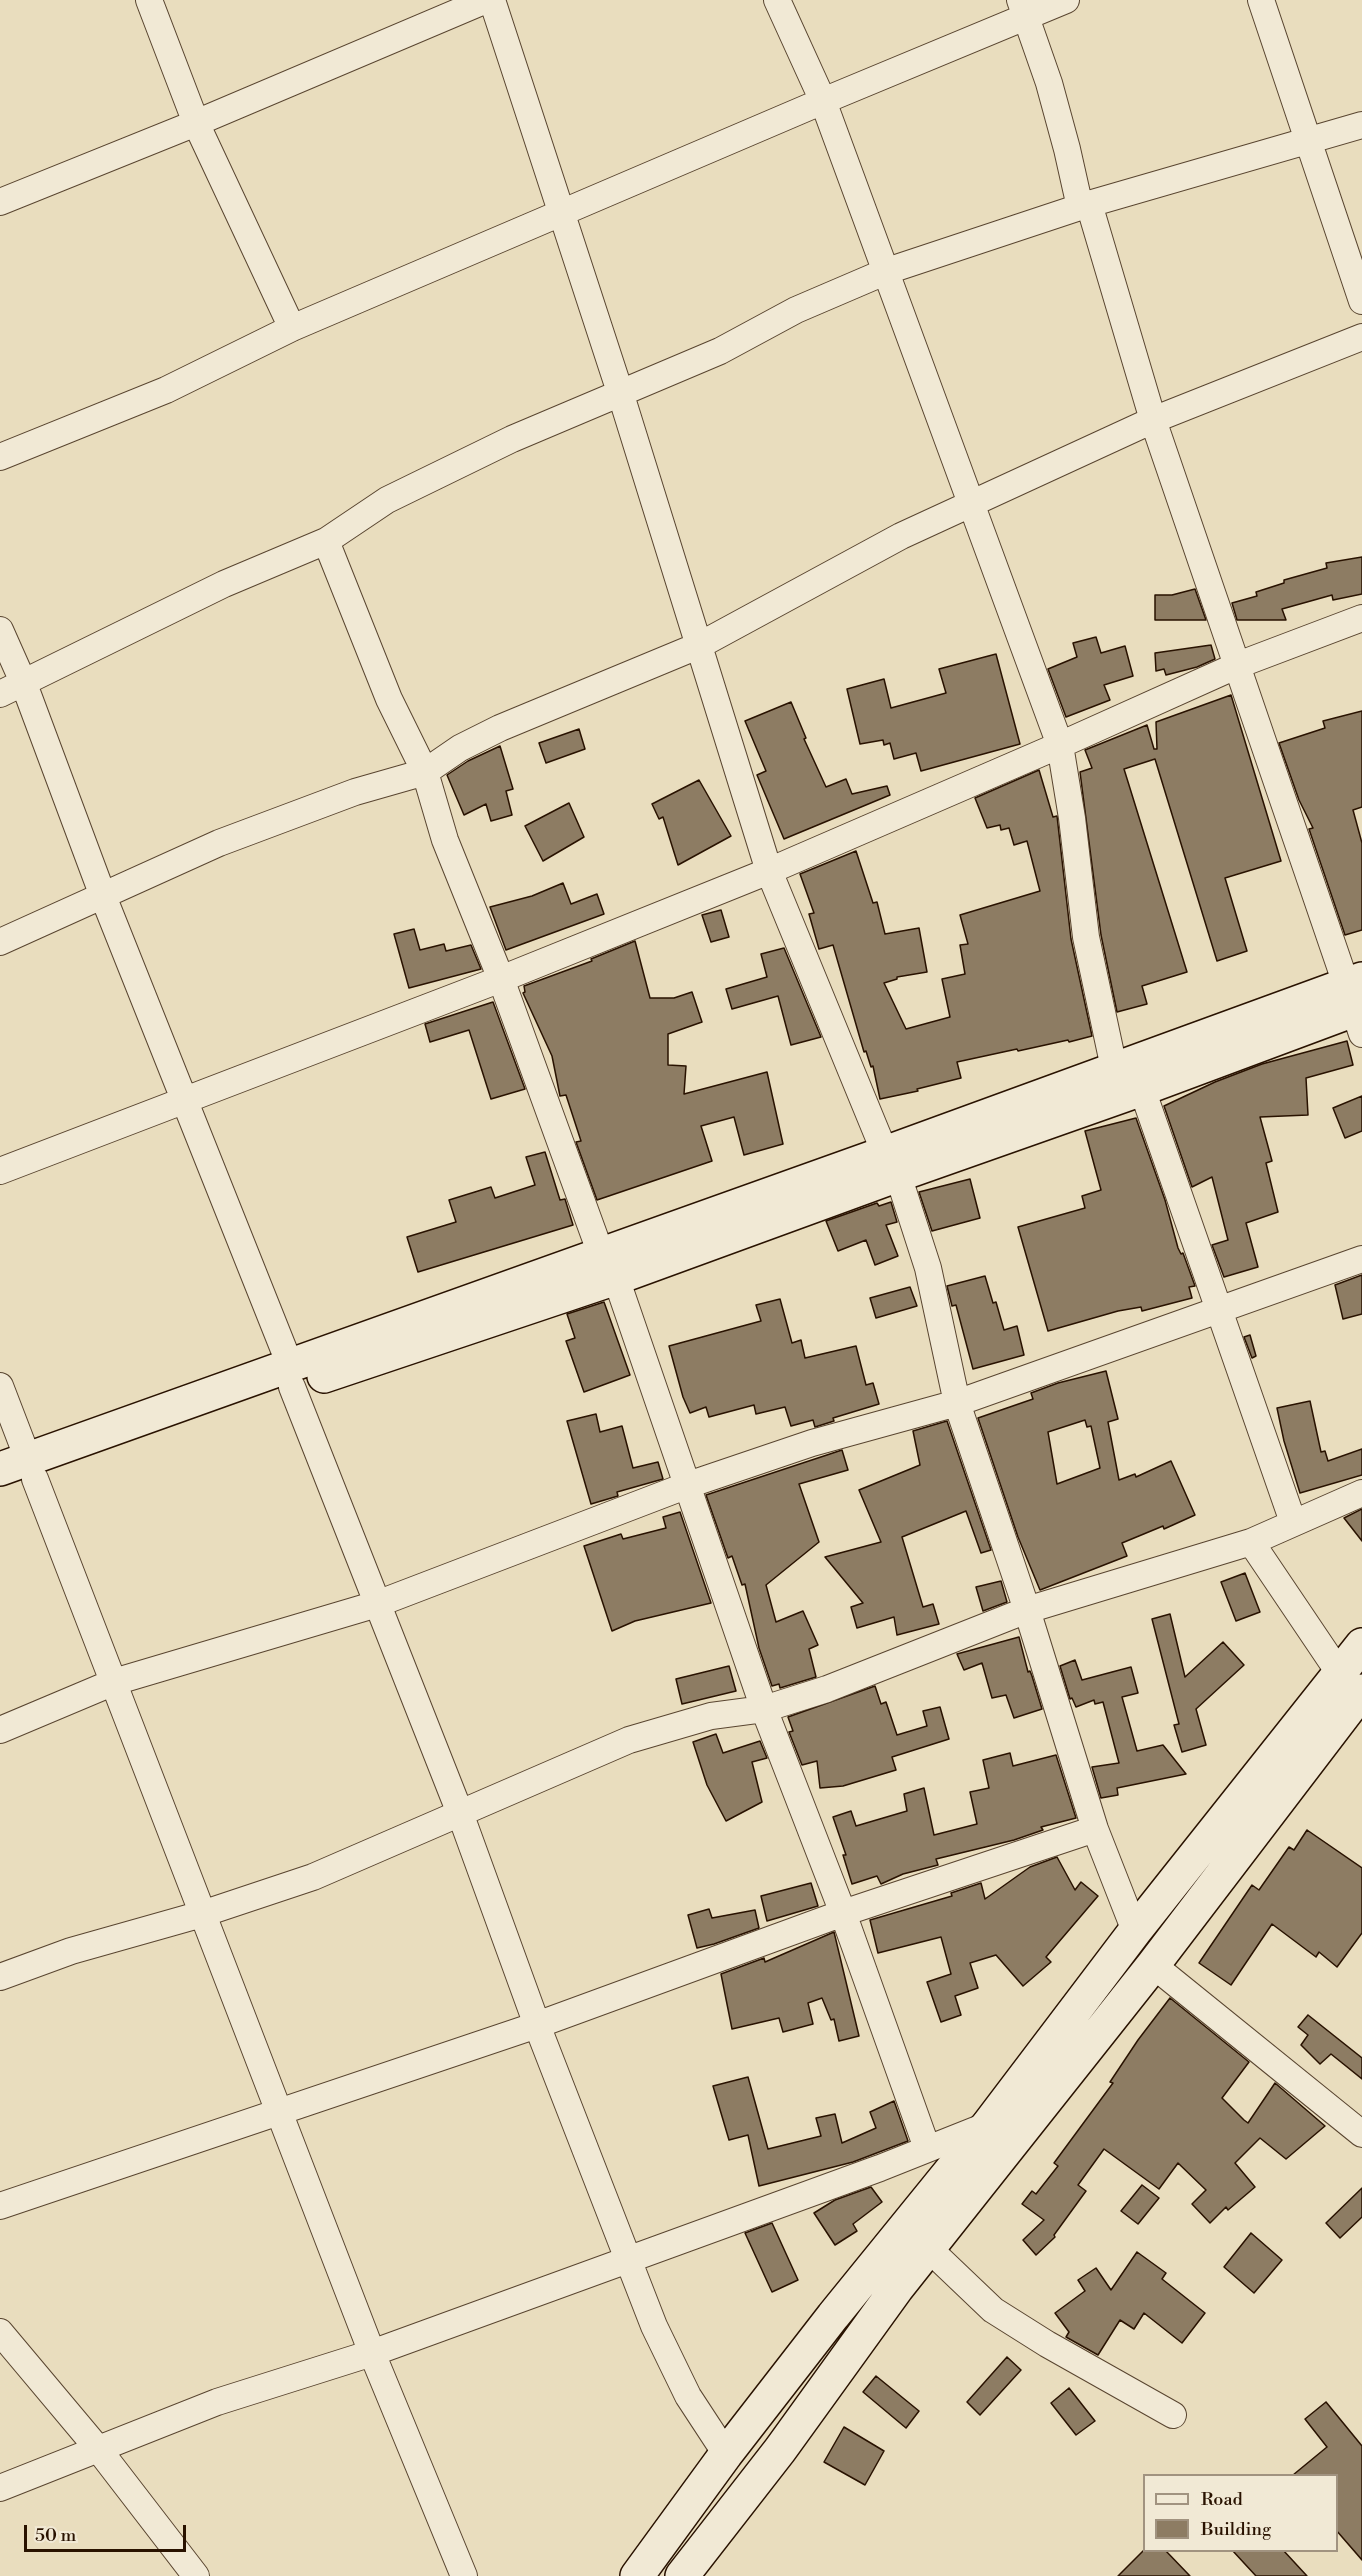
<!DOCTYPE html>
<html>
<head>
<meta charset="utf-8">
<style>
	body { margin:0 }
	#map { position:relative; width:1362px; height:2576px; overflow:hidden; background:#e9ddbe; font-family:"Libre Bodoni",serif }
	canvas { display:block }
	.legend { position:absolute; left:1143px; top:2474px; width:195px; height:78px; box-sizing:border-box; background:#f1e9d5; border:2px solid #a19380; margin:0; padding:8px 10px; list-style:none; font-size:18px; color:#291200 }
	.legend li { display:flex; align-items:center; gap:12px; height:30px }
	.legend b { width:30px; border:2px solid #a19380 }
	.scale { position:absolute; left:24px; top:2525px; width:162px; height:27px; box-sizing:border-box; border:3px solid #291200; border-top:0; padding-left:8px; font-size:18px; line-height:21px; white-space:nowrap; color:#291200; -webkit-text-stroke:4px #f1e9d5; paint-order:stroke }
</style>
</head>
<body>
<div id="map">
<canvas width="1362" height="2576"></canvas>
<ul class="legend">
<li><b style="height:8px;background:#f1e9d5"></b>Road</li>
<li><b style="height:16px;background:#8d7c63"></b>Building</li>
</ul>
<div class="scale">50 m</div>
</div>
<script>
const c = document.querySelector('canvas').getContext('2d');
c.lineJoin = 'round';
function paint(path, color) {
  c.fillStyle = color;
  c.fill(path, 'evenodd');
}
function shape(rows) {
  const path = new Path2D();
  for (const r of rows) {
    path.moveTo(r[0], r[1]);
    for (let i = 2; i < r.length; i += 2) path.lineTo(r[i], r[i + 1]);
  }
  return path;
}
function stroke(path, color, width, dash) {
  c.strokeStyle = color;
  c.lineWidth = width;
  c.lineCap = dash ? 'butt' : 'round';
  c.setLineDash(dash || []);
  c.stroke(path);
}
const building = shape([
	[1362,557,1362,594,1333,600,1332,595,1282,609,1286,620,1237,620,1232,603,1257,596,1256,592,1284,583,1284,580,1327,568,1326,563,1362,557],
	[1195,589,1206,620,1155,620,1155,595,1172,595,1195,589],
	[1096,637,1101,653,1125,646,1133,676,1104,685,1110,700,1066,717,1048,669,1077,657,1073,643,1096,637],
	[1211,645,1215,659,1197,667,1166,675,1164,669,1156,671,1155,653,1211,645],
	[996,654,1020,744,921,771,916,753,894,759,890,743,884,745,883,740,860,744,847,689,884,679,891,708,946,693,939,669,996,654],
	[1231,695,1281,861,1225,878,1247,951,1217,961,1155,759,1124,769,1187,972,1142,986,1147,1004,1117,1012,1101,935,1080,772,1092,768,1085,750,1147,725,1154,749,1157,749,1156,722,1231,695],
	[791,702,806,738,804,739,826,787,846,779,852,794,887,786,890,795,784,839,757,775,766,771,745,721,791,702],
	[1362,711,1362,807,1353,810,1362,843,1362,930,1345,935,1309,829,1313,828,1299,800,1279,743,1325,728,1323,721,1362,711],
	[579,729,585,749,546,763,539,743,579,729],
	[500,746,513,789,506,791,512,815,491,821,486,804,464,815,447,775,468,761,500,746],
	[1039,770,1053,817,1057,816,1071,939,1092,1036,1069,1042,1068,1040,1018,1051,1017,1049,957,1062,961,1078,917,1089,918,1091,880,1099,873,1066,871,1067,866,1051,864,1052,833,945,819,949,809,914,814,913,800,874,856,851,873,903,877,902,885,934,919,928,927,972,897,977,897,979,884,983,906,1029,950,1017,942,979,965,974,960,945,968,944,960,915,1040,891,1027,841,1014,845,1009,828,1001,830,1000,825,987,828,975,798,1039,770],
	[699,780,731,836,678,865,663,817,659,819,652,804,699,780],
	[569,803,584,837,543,861,525,826,569,803],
	[563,883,571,904,597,894,604,914,506,950,490,907,532,896,563,883],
	[721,910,729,937,711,942,702,915,721,910],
	[414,929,420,950,444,944,446,951,471,945,481,969,409,988,394,934,414,929],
	[635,941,650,998,674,998,692,992,702,1022,668,1034,668,1065,686,1066,684,1094,767,1072,783,1144,744,1155,734,1117,701,1126,712,1161,597,1200,576,1142,581,1141,566,1095,560,1096,552,1056,523,993,525,992,524,986,592,961,591,959,635,941],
	[784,948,821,1037,791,1045,778,996,732,1009,726,989,767,977,761,954,784,948],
	[493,1002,525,1089,491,1099,469,1030,430,1042,425,1024,493,1002],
	[1347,1041,1353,1065,1306,1078,1308,1115,1260,1117,1272,1161,1266,1163,1278,1212,1246,1223,1258,1267,1224,1277,1212,1245,1228,1240,1212,1177,1192,1187,1164,1106,1215,1082,1262,1064,1347,1041],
	[1362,1096,1362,1131,1345,1138,1333,1108,1362,1096],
	[1136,1118,1165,1200,1178,1248,1181,1254,1183,1253,1195,1286,1189,1287,1192,1298,1142,1311,1141,1307,1118,1311,1048,1331,1018,1227,1085,1208,1082,1196,1101,1190,1085,1131,1136,1118],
	[545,1152,560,1200,565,1199,573,1225,418,1272,407,1237,456,1222,449,1200,491,1187,495,1198,535,1185,526,1157,545,1152],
	[970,1179,980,1218,932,1231,919,1192,970,1179],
	[891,1202,897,1222,886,1225,898,1256,875,1265,866,1240,838,1251,826,1221,877,1203,879,1206,891,1202],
	[1362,1275,1362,1314,1343,1319,1335,1285,1362,1275],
	[985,1276,993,1303,996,1302,1004,1330,1017,1326,1024,1355,973,1369,956,1305,952,1306,947,1286,985,1276],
	[910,1287,917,1306,876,1318,870,1298,910,1287],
	[780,1299,792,1343,801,1340,805,1358,856,1346,866,1385,873,1383,879,1404,833,1418,834,1421,815,1427,813,1420,791,1426,785,1407,756,1414,754,1405,709,1417,706,1407,690,1413,683,1397,669,1346,761,1321,756,1305,780,1299],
	[604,1302,630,1375,584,1392,566,1341,575,1338,567,1314,604,1302],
	[1250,1335,1256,1356,1252,1358,1244,1337,1250,1335],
	[1106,1371,1118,1419,1108,1422,1119,1480,1135,1474,1136,1477,1171,1461,1195,1515,1164,1529,1163,1526,1122,1543,1127,1556,1040,1590,1018,1537,978,1418,1033,1399,1031,1393,1058,1383,1106,1371],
	[1085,1420,1087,1427,1091,1426,1100,1468,1057,1484,1048,1432,1085,1420],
	[1310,1401,1321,1452,1325,1451,1328,1461,1362,1449,1362,1475,1300,1493,1284,1441,1277,1408,1310,1401],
	[596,1414,600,1432,622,1426,633,1468,658,1462,663,1479,617,1492,618,1496,591,1504,567,1421,596,1414],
	[947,1421,991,1550,981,1553,966,1511,902,1537,923,1607,933,1604,939,1624,897,1635,894,1617,857,1628,851,1607,863,1603,825,1557,881,1542,859,1490,920,1465,913,1431,947,1421],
	[842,1450,848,1470,799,1484,819,1542,766,1585,776,1622,803,1611,818,1645,809,1649,816,1677,780,1688,779,1684,772,1686,759,1648,745,1584,742,1585,732,1556,728,1558,706,1495,842,1450],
	[1362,1509,1362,1541,1344,1518,1362,1509],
	[680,1512,711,1603,635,1621,612,1631,584,1546,621,1534,623,1539,666,1528,663,1517,680,1512],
	[1245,1573,1260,1612,1236,1621,1221,1582,1245,1573],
	[1001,1581,1007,1602,983,1611,976,1587,1001,1581],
	[1170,1614,1185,1677,1223,1642,1244,1665,1196,1709,1206,1745,1182,1752,1174,1725,1179,1724,1152,1619,1170,1614],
	[1019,1637,1028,1672,1030,1671,1032,1676,1042,1709,1014,1718,1006,1695,992,1698,982,1663,964,1670,957,1654,1019,1637],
	[1075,1660,1082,1680,1131,1667,1138,1693,1122,1697,1137,1751,1163,1745,1186,1774,1117,1788,1118,1795,1101,1798,1092,1767,1119,1763,1103,1702,1095,1704,1094,1700,1076,1707,1072,1698,1070,1699,1060,1666,1075,1660],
	[729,1666,736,1691,682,1704,676,1679,729,1666],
	[875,1686,881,1704,886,1702,897,1735,927,1726,923,1711,940,1707,949,1739,892,1757,896,1770,843,1786,820,1788,817,1761,802,1765,789,1732,793,1731,788,1717,875,1686],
	[716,1734,723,1753,760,1741,767,1758,752,1762,762,1802,726,1821,707,1785,693,1742,716,1734],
	[1010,1753,1013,1766,1056,1755,1076,1818,1041,1827,1043,1830,1014,1840,936,1859,938,1865,903,1874,881,1884,877,1876,852,1884,843,1855,846,1855,833,1817,851,1811,856,1826,907,1811,904,1794,924,1788,934,1835,977,1824,970,1792,989,1788,983,1760,1010,1753],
	[1307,1830,1362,1868,1362,1933,1337,1967,1319,1952,1316,1957,1272,1924,1231,1985,1199,1963,1252,1885,1259,1890,1289,1847,1294,1850,1307,1830],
	[1057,1857,1075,1890,1081,1882,1098,1896,1046,1957,1051,1962,1023,1986,996,1955,970,1963,978,1988,955,1996,961,2015,941,2022,927,1982,951,1974,941,1937,878,1953,870,1920,952,1896,951,1893,981,1883,985,1899,1030,1867,1057,1857],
	[811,1883,818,1906,767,1921,761,1896,811,1883],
	[709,1909,712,1918,755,1910,759,1928,714,1944,697,1948,688,1915,709,1909],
	[834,1932,859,2036,839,2041,834,2019,831,2020,822,1998,808,2003,813,2024,783,2032,779,2018,732,2029,721,1974,764,1958,765,1962,834,1932],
	[1170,1998,1249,2062,1222,2098,1244,2120,1248,2123,1275,2083,1325,2126,1286,2159,1260,2138,1235,2163,1255,2187,1228,2210,1226,2207,1210,2223,1192,2204,1206,2190,1178,2163,1159,2189,1104,2149,1078,2185,1086,2191,1054,2235,1055,2237,1036,2255,1023,2240,1044,2220,1022,2204,1032,2191,1036,2194,1058,2166,1054,2163,1113,2083,1110,2082,1138,2040,1170,1998],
	[1308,2015,1362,2058,1362,2079,1331,2054,1320,2064,1301,2045,1308,2035,1298,2027,1308,2015],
	[748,2077,768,2149,821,2136,816,2118,835,2114,842,2143,876,2128,870,2112,894,2101,908,2141,853,2162,759,2186,748,2135,729,2140,713,2086,748,2077],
	[1142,2185,1159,2198,1138,2224,1121,2211,1142,2185],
	[871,2187,882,2202,853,2224,857,2231,835,2245,814,2213,835,2200,871,2187],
	[1362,2188,1362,2217,1340,2238,1326,2223,1362,2188],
	[772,2223,798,2280,772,2292,745,2233,772,2223],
	[1251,2233,1282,2260,1254,2293,1224,2267,1251,2233],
	[1137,2252,1166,2273,1162,2279,1205,2313,1182,2343,1144,2313,1134,2329,1120,2320,1098,2355,1066,2337,1069,2332,1055,2313,1085,2291,1078,2280,1096,2268,1111,2290,1137,2252],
	[1007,2357,1021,2370,980,2415,967,2402,1007,2357],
	[876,2376,919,2411,906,2428,863,2392,876,2376],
	[1069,2388,1095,2421,1076,2435,1051,2403,1069,2388],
	[1326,2402,1362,2446,1362,2560,1336,2530,1336,2475,1293,2475,1327,2447,1305,2419,1326,2402],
	[844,2427,884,2451,865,2485,824,2462,844,2427],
	[1144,2550,1165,2550,1190,2576,1118,2576,1144,2550],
	[1232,2550,1283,2550,1307,2576,1256,2576,1232,2550]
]);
paint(building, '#8d7c63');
stroke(building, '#291200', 1.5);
const street = shape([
	[149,0,196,123,292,328],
	[492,0,621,395,769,871,885,1153],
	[777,0,823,101,1060,745,1072,818,1086,937,1114,1068],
	[1020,0,1049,83,1067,149,1080,207],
	[1261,0,1362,301],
	[0,202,196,123,486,0],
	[1089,204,1153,420,1346,984],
	[0,457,166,390,292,328,823,101,1066,0],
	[326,541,389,699,425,772,445,840,501,979,601,1254],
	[0,630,24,684,103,896,290,1365],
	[0,694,224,584,326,541,387,500,512,439,720,351,796,310,887,271,1089,204,1362,125],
	[0,942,219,843,355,792,425,772,460,748,500,728,700,645,901,536,1153,420,1362,337],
	[1354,1010,1362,1034],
	[1142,1089,1293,1522],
	[0,1171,501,979,769,871,1060,745,1238,665,1362,618],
	[898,1175,928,1268,957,1403,1027,1610,1095,1829,1135,1931],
	[616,1278,764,1709,843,1913,927,2148],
	[0,1386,28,1459],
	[292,1387,460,1813,537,2025,654,2326,688,2396,726,2454],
	[35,1479,372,2353,464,2576],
	[1251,1542,1340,1674],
	[0,1730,114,1682,377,1604,688,1485,812,1443,957,1403,1362,1259],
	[1153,1965,1362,2134],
	[0,1977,71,1951,202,1914,313,1877,629,1740,711,1716,764,1709,827,1689,1027,1610,1251,1542,1362,1493],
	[0,2206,537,2025,843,1913,1095,1829],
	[928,2248,993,2310,1047,2344,1173,2415],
	[0,2332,99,2450,196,2576],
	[0,2488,217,2402,372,2353,880,2168,988,2125]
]);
const secondary = shape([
	[324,1376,616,1278,898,1175,1142,1089,1362,1007],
	[0,1469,885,1153,1362,979],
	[637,2576,726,2454,833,2316,988,2125,1135,1931,1362,1645],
	[682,2576,780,2450,897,2288,1153,1965,1362,1691]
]);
stroke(street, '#594530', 28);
stroke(secondary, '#291200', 36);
stroke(street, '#f1e9d5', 26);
stroke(secondary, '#f1e9d5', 33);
</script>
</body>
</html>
